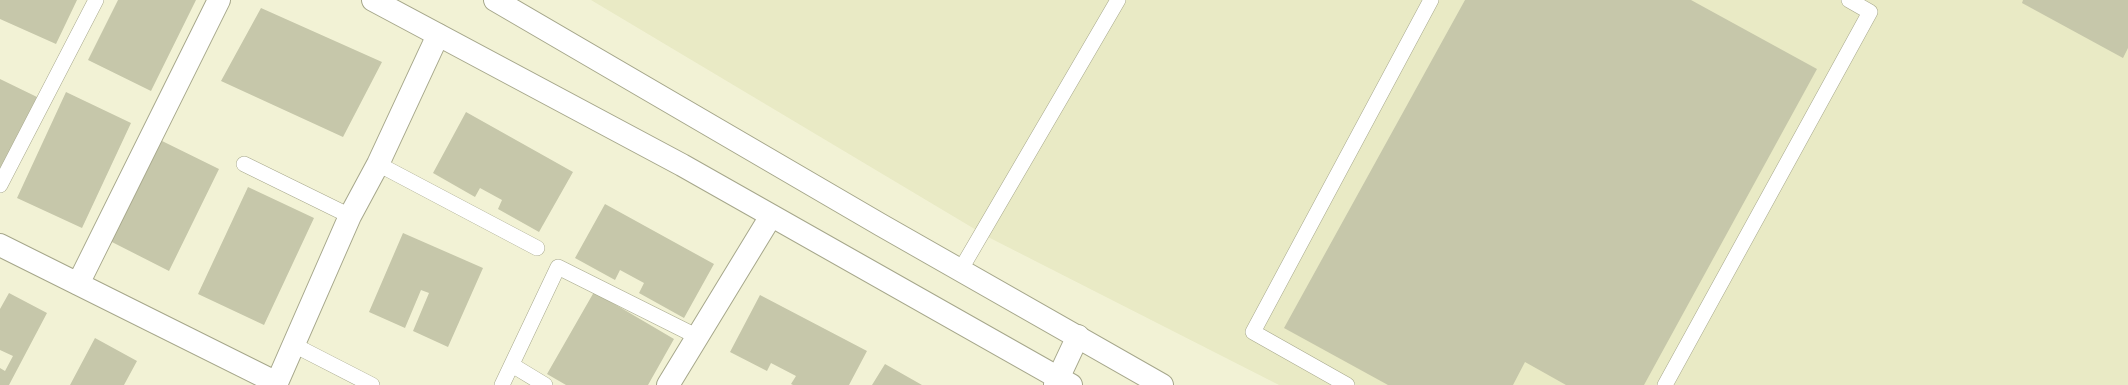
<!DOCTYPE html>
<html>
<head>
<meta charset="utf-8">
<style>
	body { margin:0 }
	canvas { display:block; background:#f2f2d5 }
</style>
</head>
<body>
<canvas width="2128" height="385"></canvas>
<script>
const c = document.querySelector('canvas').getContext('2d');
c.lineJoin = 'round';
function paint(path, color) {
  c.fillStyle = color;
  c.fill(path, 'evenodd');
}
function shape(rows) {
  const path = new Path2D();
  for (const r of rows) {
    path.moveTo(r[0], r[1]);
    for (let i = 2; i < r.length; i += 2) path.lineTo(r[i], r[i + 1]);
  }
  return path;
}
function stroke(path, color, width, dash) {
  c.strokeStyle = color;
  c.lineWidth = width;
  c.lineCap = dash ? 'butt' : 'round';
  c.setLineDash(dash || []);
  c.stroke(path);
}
paint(shape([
	[591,0,2128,0,2128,385,1279,385,988,237]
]), '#e9eac5');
paint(shape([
	[0,0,77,0,56,44,0,19],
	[118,0,196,0,151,91,88,60],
	[1465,0,1691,0,1817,69,1644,385,1566,385,1525,362,1513,385,1388,385,1284,328],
	[2023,0,2128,0,2128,48,2123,58,2022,3],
	[261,8,382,62,343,137,221,81],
	[0,79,37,97,0,175],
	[66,92,131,123,82,228,17,198],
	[466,112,573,172,539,232,498,209,502,200,480,188,475,197,433,173],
	[158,139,219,169,169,271,108,240],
	[248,187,314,218,264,325,198,294],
	[605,204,714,264,684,318,639,293,644,283,620,270,615,280,575,258],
	[403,233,483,268,448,347,413,331,429,293,421,290,405,328,369,312],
	[594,292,674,339,648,385,566,385,547,374],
	[9,293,47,313,9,385,0,385,0,368,5,371,13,356,0,350,0,309],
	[760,295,867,351,849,385,793,385,791,384,796,376,771,363,767,371,730,352],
	[95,338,137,361,124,385,70,385],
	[885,364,922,385,872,385]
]), '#c6c7aa');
const service = shape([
	[244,164,350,216],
	[378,164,537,248],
	[0,185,96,0],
	[961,269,1118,0],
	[294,345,372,385],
	[512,365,545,385],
	[502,385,558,267,698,337],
	[1347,385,1253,332,1431,0],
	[1665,385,1870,12,1849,0]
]);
const minor = shape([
	[0,245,277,383],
	[78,284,219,0],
	[276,385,350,216,378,164,438,35],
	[668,385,771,216],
	[1055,385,1078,336]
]);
const tertiary = shape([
	[373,0,682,165,1071,385],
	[495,0,881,225,1162,385]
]);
stroke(service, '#a6a78b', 16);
stroke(minor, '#a6a78b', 24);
stroke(tertiary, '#a6a78b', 24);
stroke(service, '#fff', 15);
stroke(minor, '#fff', 22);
stroke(tertiary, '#fff', 22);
</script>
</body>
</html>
